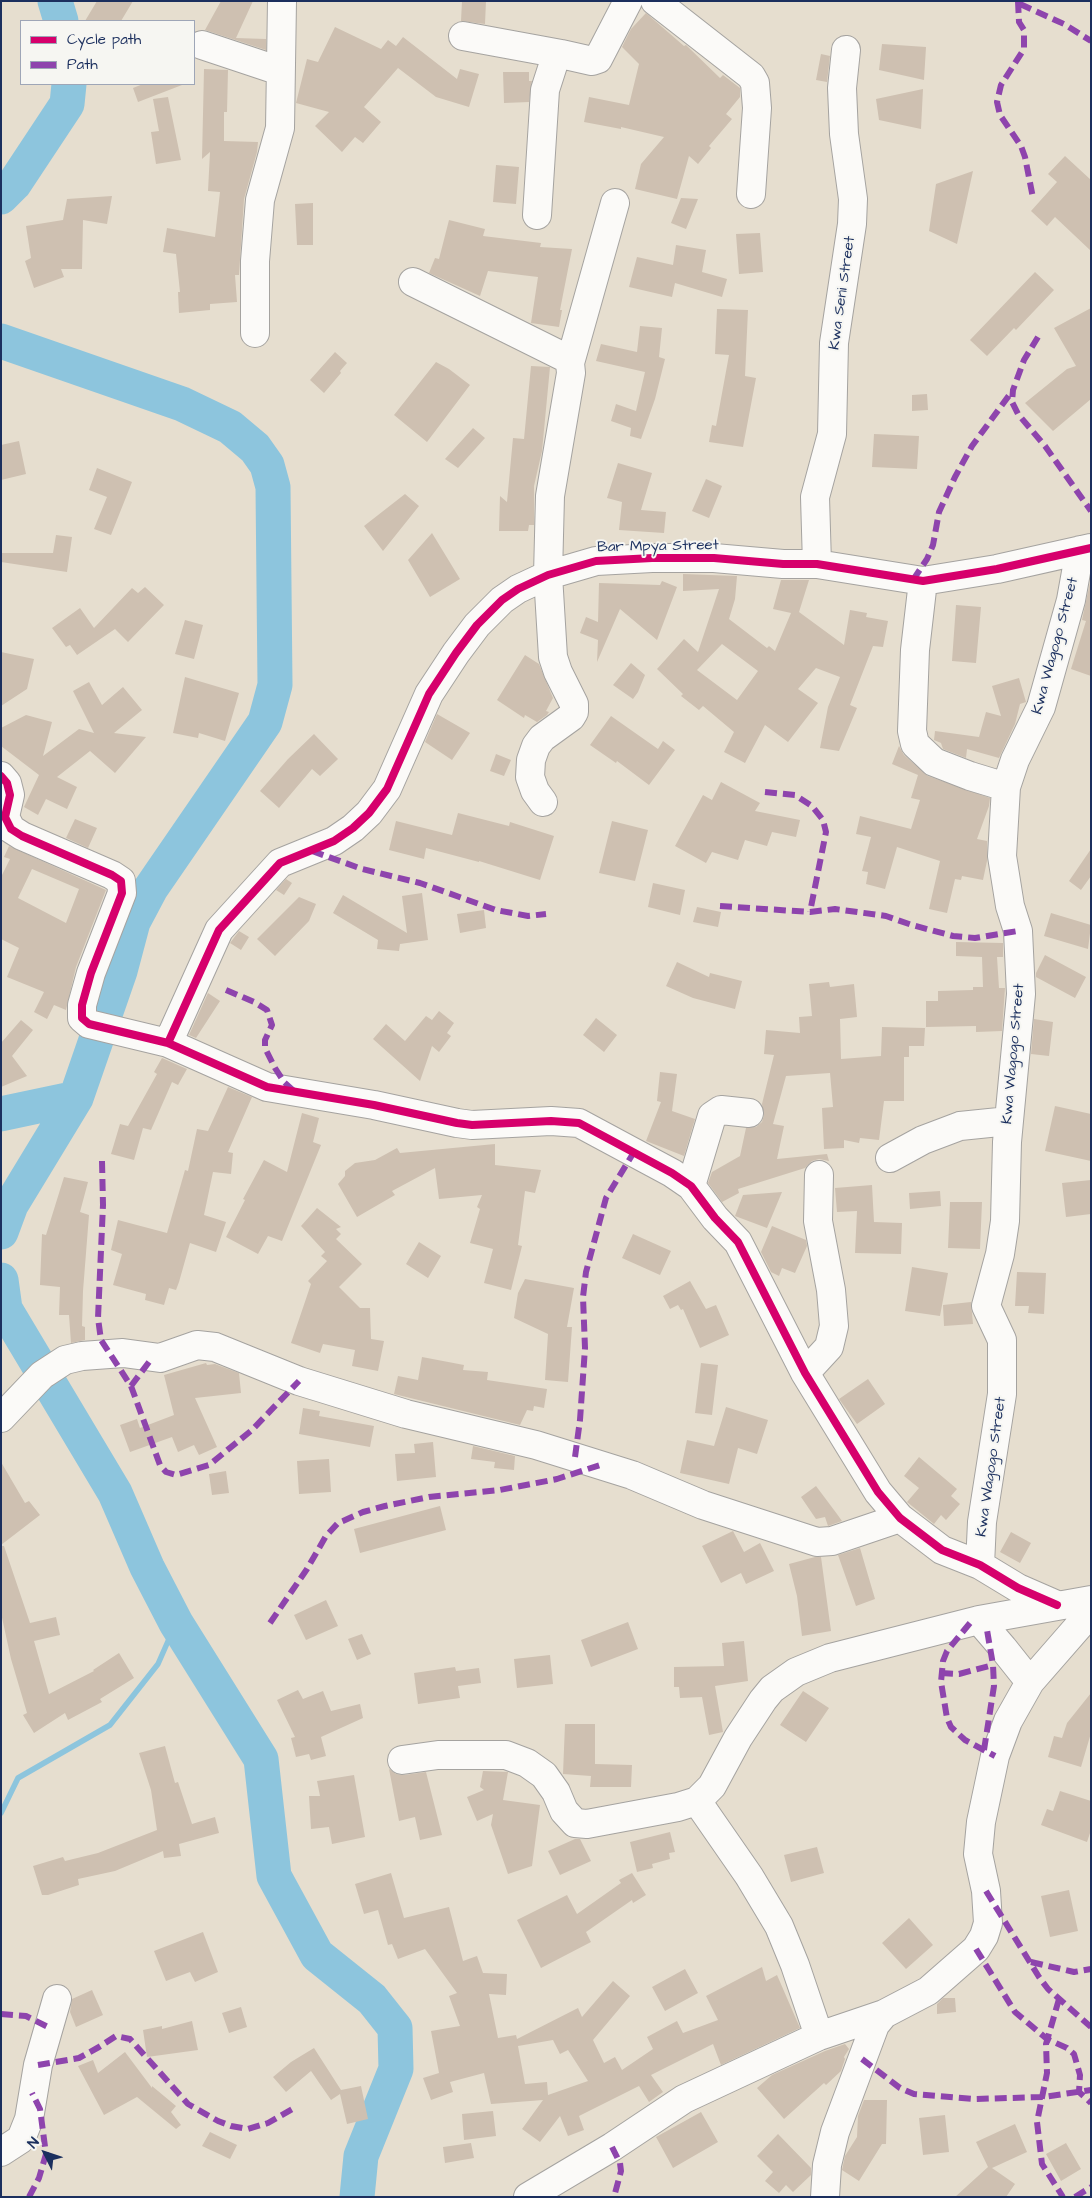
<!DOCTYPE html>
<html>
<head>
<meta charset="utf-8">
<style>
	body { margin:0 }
	#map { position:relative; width:1092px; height:2198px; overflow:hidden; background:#e6decf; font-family:"Architects Daughter",sans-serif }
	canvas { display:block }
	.frame { position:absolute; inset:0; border:2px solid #1b2f5e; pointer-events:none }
	.legend { position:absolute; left:20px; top:20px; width:175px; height:65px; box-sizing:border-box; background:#f6f6f2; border:1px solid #9ea6b7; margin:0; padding:6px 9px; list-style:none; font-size:15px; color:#1b2f5e }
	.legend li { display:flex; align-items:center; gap:10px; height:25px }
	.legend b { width:25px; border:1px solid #9ea6b7 }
	.north { position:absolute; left:20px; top:2128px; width:50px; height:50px; -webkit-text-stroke:4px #f6f6f2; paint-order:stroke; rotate:311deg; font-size:14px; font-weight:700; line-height:20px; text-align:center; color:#1b2f5e }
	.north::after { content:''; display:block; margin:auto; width:18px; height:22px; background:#1b2f5e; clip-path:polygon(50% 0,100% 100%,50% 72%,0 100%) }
</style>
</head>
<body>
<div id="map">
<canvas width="1092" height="2198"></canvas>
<div class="frame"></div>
<ul class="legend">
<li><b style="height:6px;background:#d6006c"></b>Cycle path</li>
<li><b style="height:6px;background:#8e44ad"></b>Path</li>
</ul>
<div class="north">N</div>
</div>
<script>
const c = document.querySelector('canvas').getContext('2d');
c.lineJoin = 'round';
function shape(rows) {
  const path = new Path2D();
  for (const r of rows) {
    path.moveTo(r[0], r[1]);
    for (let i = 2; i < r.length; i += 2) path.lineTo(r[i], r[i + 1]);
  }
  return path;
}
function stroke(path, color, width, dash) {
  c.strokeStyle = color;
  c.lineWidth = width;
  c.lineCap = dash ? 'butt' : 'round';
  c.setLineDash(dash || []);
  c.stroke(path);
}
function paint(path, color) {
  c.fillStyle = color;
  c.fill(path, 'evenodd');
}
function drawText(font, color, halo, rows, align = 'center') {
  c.font = font + ' "Architects Daughter",sans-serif';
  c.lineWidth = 4;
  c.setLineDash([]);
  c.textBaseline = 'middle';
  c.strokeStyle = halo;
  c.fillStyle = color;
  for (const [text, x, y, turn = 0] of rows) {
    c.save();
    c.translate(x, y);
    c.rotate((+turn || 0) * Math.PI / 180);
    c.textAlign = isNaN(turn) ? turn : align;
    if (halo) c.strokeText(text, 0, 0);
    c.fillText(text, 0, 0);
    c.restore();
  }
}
stroke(shape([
	[1,1813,18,1778,110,1725,158,1664,176,1623]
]), '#8dc5dd', 5.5);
stroke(shape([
	[55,1,61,21],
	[1,197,14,184,67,104,69,84],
	[1,341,182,404,230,427,255,448,267,465,273,487,275,685,265,722,151,888,133,922,120,971,76,1098,11,1205,1,1232],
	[1,1114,76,1098],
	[1,1280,5,1309,115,1493,147,1567,176,1623,261,1759,274,1876,317,1955,372,1999,395,2028,396,2069,361,2156,357,2197]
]), '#8dc5dd', 35);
paint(shape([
	[97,1,133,1,121,21,85,21],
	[221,1,253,1,236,38,266,39,266,50,205,30],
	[462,1,486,1,485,24,461,21],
	[646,13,684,46,686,45,720,78,723,75,740,88,740,97,726,114,732,119,709,146,711,148,698,164,689,156,677,199,635,189,641,164,664,137,621,127,621,129,584,122,589,97,629,105,639,64,622,47,631,29],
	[335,27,381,49,388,40,396,46,403,37,457,79,460,69,479,74,469,107,436,97,398,68,364,107,381,122,363,143,355,137,342,152,315,126,329,112,296,103,307,59,318,62],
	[882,44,926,47,924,80,879,70],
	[821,54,830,56,827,82,816,80],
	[204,69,228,70,227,112,224,112,224,141,258,142,257,152,244,199,239,275,235,275,237,302,210,304,210,310,179,313,178,292,180,292,176,254,163,252,167,228,215,237,220,192,208,191,210,152,202,159],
	[503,72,529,72,529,81,532,81,529,102,504,103],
	[143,84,182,84,182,85,138,102,133,88],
	[923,89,921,129,879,120,876,99],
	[168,97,181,160,156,164,151,132,159,131,153,99],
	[1065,156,1091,180,1091,251,1055,217,1047,226,1031,211,1057,182,1048,174],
	[496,165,519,167,516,204,493,202],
	[973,171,957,244,929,231,936,184],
	[112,196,107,224,83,220,82,269,61,269,64,277,34,288,25,261,31,258,26,226,63,220,67,199],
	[681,198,698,199,686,229,671,223],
	[313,203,313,245,297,245,295,204],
	[449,220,485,229,483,236,541,243,540,247,572,249,560,310,562,310,559,327,531,323,538,277,488,271,480,296,429,273,435,258,439,259],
	[760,233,763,272,739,274,736,234],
	[676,245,706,250,702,272,727,279,722,297,675,283,672,297,629,287,637,257,673,265],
	[1035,272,1054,290,1016,330,1014,328,987,356,970,340],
	[1091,308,1091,399,1053,431,1025,403,1067,369,1076,366,1054,328],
	[717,309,748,310,745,376,756,378,743,447,709,442,712,425,716,426,729,355,715,354],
	[640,326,662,328,659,357,665,359,655,399,641,439,630,436,631,428,611,421,616,404,636,411,645,372,596,361,601,344,637,352],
	[335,352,347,363,340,371,341,373,324,393,310,380],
	[436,362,449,369,470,385,427,442,394,415],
	[531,366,550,367,542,451,534,486,534,525,529,525,528,531,499,531,500,496,507,502,513,438,524,439],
	[927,394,928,410,912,411,912,395],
	[473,428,485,438,458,468,445,459],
	[874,434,919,436,917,469,872,467],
	[19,441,26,474,1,480,1,445],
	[618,463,652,473,641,510,666,512,664,533,619,530,622,502,607,498],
	[97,468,132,482,111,535,94,529,107,497,89,490],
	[706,479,722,486,709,518,692,511],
	[405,494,419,506,383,551,364,526],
	[432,533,460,579,430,597,408,560],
	[56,535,72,537,67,572,1,562,1,553,53,553],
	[683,574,737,576,735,599,729,619,767,648,769,646,775,651,791,613,773,609,781,580,809,580,799,612,844,645,850,610,867,613,866,617,888,621,883,647,873,646,850,705,857,708,839,751,820,748,828,707,840,677,816,668,798,689,818,703,788,742,765,725,745,763,724,752,734,732,703,706,699,710,681,696,683,694,657,669,684,639,698,652,719,589,683,591],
	[722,644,758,671,737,700,697,670],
	[1091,578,1091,676,1071,669,1086,621,1082,620],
	[662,581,677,587,657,640,620,609,597,662,598,640,580,633,586,617,598,622,599,583,660,585],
	[145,587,164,605,128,642,115,629,77,655,70,645,66,647,52,628,80,608,94,628,132,588,138,593],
	[956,605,981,607,976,663,952,661],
	[185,620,203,625,194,659,175,654],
	[1,652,34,659,27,689,1,706],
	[525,655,539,664,553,698,546,711,549,712,547,715,537,722,525,715,524,718,497,700],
	[631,663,645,675,638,692,633,699,613,685],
	[185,677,239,693,225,741,199,733,198,738,173,733],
	[1019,678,1026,702,1020,704,1015,724,999,758,967,749,966,758,943,749,941,743,934,740,935,731,979,737,986,712,1001,716,992,686],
	[89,682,102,705,123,687,142,710,114,733,146,737,115,773,90,751,57,777,77,787,67,809,46,799,38,815,24,807,39,775,1,746,1,728,26,715,52,722,43,756,79,729,94,733,73,691],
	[437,714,470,733,452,760,425,742],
	[611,716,658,749,663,741,675,750,649,785,617,761,616,763,590,745],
	[314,734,338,759,320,776,312,769,279,808,260,791,288,759],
	[899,746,904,755,928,776,990,798,989,806,977,839,987,841,987,861,983,880,962,876,961,880,955,879,947,913,929,909,940,861,897,847,885,889,866,884,868,872,862,871,871,837,856,834,860,816,911,829,920,800,911,798,918,775,892,764],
	[496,754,511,760,504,776,490,771],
	[721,782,760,803,755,811,800,820,796,837,772,832,767,846,745,840,738,860,712,852,706,863,675,846,703,795,712,800],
	[458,813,509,826,510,822,554,836,540,880,479,861,479,862,426,848,424,859,389,850,396,821,452,835],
	[75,819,97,828,88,848,66,838],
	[612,821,648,830,635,881,599,873],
	[9,846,106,890,76,967,66,1010,54,1005,47,1019,34,1012,44,992,7,977,19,948,1,939,1,877,10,859,4,857],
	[32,869,79,889,66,923,18,898],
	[1091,849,1091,876,1081,890,1069,881],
	[286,879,292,883,284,895,276,890],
	[653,883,685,890,680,915,648,907],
	[422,893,428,940,400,944,399,951,377,949,378,940,333,913,343,895,407,933,402,896],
	[299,897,316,904,309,921,275,956,257,939],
	[697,907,721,912,718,927,693,922],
	[484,910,486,928,460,933,457,914],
	[1051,913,1091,925,1088,949,1044,936],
	[239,931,249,937,241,950,230,943],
	[956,942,1003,943,1003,957,997,957,999,988,1005,988,1002,1031,976,1032,976,1026,926,1027,926,1001,938,1001,938,991,973,990,973,987,983,987,982,957,956,956],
	[1045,955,1086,977,1075,998,1036,977,1036,973],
	[677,962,709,977,710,973,742,981,735,1009,693,998,666,986],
	[829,982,830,987,854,984,857,1017,840,1019,841,1059,881,1056,882,1027,925,1028,924,1046,909,1046,909,1057,904,1057,904,1101,884,1101,879,1140,860,1138,859,1143,844,1140,844,1148,824,1149,822,1108,833,1107,830,1073,786,1076,773,1124,784,1126,777,1159,827,1154,829,1161,819,1159,812,1161,805,1168,738,1189,739,1193,722,1202,708,1183,712,1172,740,1156,746,1128,756,1127,762,1122,764,1115,762,1104,774,1055,764,1054,766,1030,800,1033,799,1017,812,1016,809,984],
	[208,993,220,1001,196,1038,189,1035],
	[439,1011,454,1023,447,1033,451,1036,439,1052,432,1046,420,1081,373,1039,386,1024,405,1041,426,1016,432,1020],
	[596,1018,617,1035,604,1052,583,1035],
	[1034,1019,1053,1022,1049,1056,1031,1054],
	[21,1020,33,1030,12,1056,27,1076,1,1087,1,1043],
	[162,1058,187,1069,178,1085,172,1082,151,1130,143,1128,134,1160,111,1154,120,1124,128,1126,157,1074,154,1072],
	[660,1072,677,1074,672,1111,695,1119,684,1156,646,1141,661,1102,657,1101],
	[228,1087,252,1097,228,1152,233,1153,231,1174,213,1172,204,1215,226,1222,216,1252,190,1243,179,1282,176,1290,169,1288,164,1305,145,1300,146,1294,113,1285,122,1254,111,1250,118,1220,167,1233,185,1170,188,1171,197,1129,208,1131],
	[1055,1106,1091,1114,1091,1161,1045,1151],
	[302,1113,319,1118,313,1142,321,1145,282,1241,268,1236,258,1254,226,1237,245,1200,243,1199,264,1160,287,1172],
	[495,1144,495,1165,541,1170,535,1193,525,1191,518,1245,522,1246,511,1290,484,1283,493,1249,470,1243,480,1209,477,1207,482,1195,439,1199,435,1168,392,1191,395,1195,357,1217,338,1184,345,1176,345,1171,355,1163,375,1160,397,1148,400,1153],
	[64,1177,88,1182,80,1212,89,1215,83,1291,82,1326,85,1327,85,1340,71,1343,69,1315,59,1315,60,1287,40,1285,42,1234,46,1235],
	[1091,1180,1091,1214,1066,1217,1062,1183],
	[872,1185,874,1222,902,1223,901,1254,855,1253,857,1211,837,1212,835,1188],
	[940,1191,941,1206,910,1209,909,1193],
	[782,1192,767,1228,735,1216,743,1195],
	[950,1202,982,1202,980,1249,948,1248],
	[317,1208,341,1227,336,1229,341,1234,336,1239,362,1264,339,1287,360,1308,370,1308,371,1339,384,1341,378,1371,352,1366,355,1350,323,1344,320,1353,291,1343,311,1284,308,1281,327,1261,321,1256,325,1252,301,1226],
	[772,1226,806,1240,807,1246,795,1273,782,1268,779,1276,771,1272,761,1252],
	[633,1234,671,1251,660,1275,622,1258],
	[419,1242,441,1256,428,1278,406,1264],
	[912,1267,948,1273,940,1316,905,1311],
	[1017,1272,1046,1273,1044,1314,1028,1313,1029,1306,1015,1306],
	[525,1279,574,1288,567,1327,572,1327,568,1382,545,1380,548,1334,514,1318,518,1293],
	[690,1281,706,1309,716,1305,729,1335,700,1348,683,1309,681,1310,678,1305,670,1309,663,1296],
	[971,1302,973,1324,944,1326,943,1305],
	[422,1357,464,1365,463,1370,488,1372,487,1380,547,1389,544,1408,534,1406,533,1411,527,1410,520,1425,394,1394,398,1376,418,1380],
	[206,1363,207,1365,215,1364,239,1373,241,1393,195,1398,217,1447,199,1455,194,1445,178,1452,172,1437,130,1452,120,1425,137,1419,140,1428,174,1415,164,1375],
	[701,1363,718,1365,712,1415,695,1413],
	[868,1379,885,1404,857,1424,839,1399],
	[726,1407,768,1420,757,1454,738,1448,729,1484,680,1473,687,1440,714,1446],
	[303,1408,320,1411,319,1416,374,1426,370,1447,299,1434],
	[433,1442,436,1477,397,1481,395,1454,415,1453,414,1444],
	[473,1446,515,1456,514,1470,494,1468,495,1462,471,1459],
	[919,1457,957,1489,951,1496,960,1504,946,1520,941,1515,934,1524,907,1502,919,1488,904,1476],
	[329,1459,331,1492,299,1494,297,1461],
	[1,1462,25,1503,29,1501,40,1515,1,1545],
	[226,1471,229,1493,212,1495,209,1474],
	[816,1486,837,1514,842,1521,828,1526,825,1517,816,1519,801,1497],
	[440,1506,446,1530,360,1553,354,1529],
	[733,1531,744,1552,760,1543,774,1571,746,1584,741,1573,721,1583,702,1546],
	[1011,1532,1031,1543,1020,1563,1000,1552],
	[1,1546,4,1546,30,1623,56,1617,60,1635,34,1641,49,1694,94,1671,93,1670,119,1653,134,1678,100,1699,102,1702,68,1720,65,1713,34,1733,23,1715,27,1713,11,1659,1,1613],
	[860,1548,875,1599,856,1606,838,1555],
	[815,1557,821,1557,831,1631,802,1636,797,1596,789,1564],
	[326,1600,338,1626,306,1640,294,1615],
	[628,1622,638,1649,591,1667,581,1640],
	[362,1634,371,1654,357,1660,348,1639],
	[744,1641,748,1681,715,1686,723,1732,709,1735,702,1697,680,1698,679,1687,674,1687,674,1667,724,1666,722,1643],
	[550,1655,553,1684,517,1688,514,1659],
	[455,1667,456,1671,479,1668,481,1683,458,1686,460,1698,418,1704,414,1673],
	[298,1690,303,1699,323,1691,331,1711,360,1704,363,1718,321,1737,326,1756,311,1760,309,1754,296,1757,291,1738,295,1737,277,1700],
	[803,1691,829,1708,806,1742,780,1725],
	[1091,1693,1091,1733,1081,1767,1048,1757,1054,1736,1062,1738,1067,1723],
	[565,1724,595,1724,595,1764,632,1765,631,1787,590,1787,591,1776,563,1774],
	[165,1746,175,1783,178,1782,192,1824,215,1817,219,1833,179,1844,181,1856,164,1858,163,1851,115,1871,78,1879,79,1885,48,1895,42,1895,33,1866,63,1857,65,1861,98,1853,157,1830,151,1790,139,1753],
	[389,1769,396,1774,404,1775,426,1772,442,1835,420,1840,415,1817,399,1821],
	[483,1771,508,1772,503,1800,540,1805,532,1866,508,1874,491,1825,493,1814,477,1821,467,1797,484,1790,480,1787],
	[354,1775,365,1837,332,1844,329,1827,311,1829,309,1796,320,1796,317,1781],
	[1060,1791,1091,1801,1091,1830,1087,1842,1041,1825,1047,1809,1053,1811],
	[670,1832,675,1852,669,1853,670,1859,652,1864,653,1868,637,1872,630,1842],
	[575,1839,580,1839,591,1861,560,1875,548,1851],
	[817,1847,824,1873,791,1882,784,1855],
	[391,1873,404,1918,449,1907,463,1961,477,1956,483,1973,507,1974,506,1995,489,1994,498,2038,516,2035,517,2039,578,2008,582,2017,613,1981,630,1996,593,2040,604,2063,615,2057,622,2070,653,2049,647,2037,677,2021,683,2033,718,2020,706,1996,762,1967,766,1981,777,1975,800,2028,721,2065,713,2044,651,2075,663,2092,649,2102,639,2086,579,2116,584,2130,568,2136,560,2116,540,2142,522,2129,543,2100,491,2104,484,2073,450,2082,453,2092,431,2100,423,2078,439,2073,431,2031,460,2026,449,1996,457,1993,425,1949,398,1959,392,1944,388,1945,378,1910,364,1914,355,1884],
	[553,2040,560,2054,568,2050,588,2081,548,2095,547,2082,525,2084,518,2046],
	[632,1873,646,1895,633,1903,632,1900,586,1932,591,1942,541,1968,517,1920,567,1895,577,1914,621,1883,619,1880],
	[1069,1890,1078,1931,1050,1937,1041,1896],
	[909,1918,933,1945,906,1969,882,1943],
	[203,1932,218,1972,195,1982,190,1972,166,1981,154,1951],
	[685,1969,698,1993,665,2011,652,1987],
	[92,1990,103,2015,76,2027,70,2012,72,1999],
	[943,1998,955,1998,956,2012,937,2014,937,2004],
	[241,2007,247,2027,229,2033,222,2013],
	[192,2021,198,2050,147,2057,143,2030,162,2026,162,2029],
	[845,2044,849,2049,844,2057,845,2059,841,2071,826,2085,824,2083,784,2119,757,2088,772,2075,825,2051],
	[314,2048,341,2090,361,2086,368,2119,347,2124,340,2094,331,2100,311,2071,286,2092,273,2077,291,2062],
	[125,2052,152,2088,152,2086,176,2106,171,2112,181,2125,176,2129,137,2097,104,2115,78,2066,93,2060,98,2073],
	[864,2100,887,2100,886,2144,882,2144,859,2181,842,2170,845,2156,857,2137,858,2116],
	[493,2111,496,2136,464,2140,462,2114],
	[701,2112,718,2142,673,2168,656,2137],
	[945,2115,949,2152,923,2155,919,2118],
	[1015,2124,1027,2152,992,2168,1015,2184,1006,2197,955,2197,988,2167,976,2142],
	[210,2132,237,2145,230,2159,202,2146],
	[778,2134,811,2168,811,2175,793,2192,786,2185,779,2193,765,2181,773,2172,757,2156],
	[471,2143,474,2158,445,2163,443,2147],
	[1066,2143,1081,2169,1061,2181,1046,2154]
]), '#cec0b1');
const minor = shape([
	[655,1,751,76,755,83,757,108,751,194],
	[463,36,561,54],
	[202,45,280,71],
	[537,215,545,90,555,59,561,54,592,61,598,59,628,1],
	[413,282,566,358,570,363,571,373,550,496,548,575,553,657,558,672,574,704,574,712,571,717,542,738,536,746,531,760,530,777,535,791,543,802],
	[255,333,255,261,260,200,280,128,282,1],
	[570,363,615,203],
	[817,564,815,497,832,434,834,343,852,224,853,199,844,134,842,88,846,50],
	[923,581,915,650,912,731,915,744,934,762,970,776,1006,787],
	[1,776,7,783,10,795,5,817,11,829,22,836,112,875,121,881,122,893,91,973,82,1005,82,1018,89,1024,168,1043,267,1087,374,1105,457,1123,472,1125,551,1121,579,1123,672,1173,691,1186,715,1218,738,1242,805,1373,878,1492,900,1518,942,1550,980,1565,1018,1588,1057,1605],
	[168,1043,219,930,280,863,334,841,353,828,369,813,387,789,429,694,456,653,477,625,502,600,518,589,548,575,596,561,652,558,714,558,783,564,817,564,923,581,997,569,1091,548],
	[890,1158,923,1140,960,1126,1009,1121],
	[691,1186,712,1116,721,1110,749,1113],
	[805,1373,829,1347,834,1326,831,1290,818,1221,819,1175],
	[1,1418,42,1375,65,1360,82,1356,123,1353,160,1358,197,1345,215,1347,299,1381,406,1414,536,1445,632,1475,703,1505,817,1542,832,1541,900,1518],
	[980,1565,982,1522,1002,1394,1002,1340,986,1306,1000,1254,1005,1221,1007,1142,1021,994,1018,931,1010,906,1002,856,1006,787,1015,760,1041,707,1071,600,1080,550],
	[979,1620,1003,1648,1030,1682],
	[402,1760,438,1755,506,1755,527,1763,544,1775,556,1792,564,1811,575,1823,587,1824,678,1807,697,1801,712,1786,738,1738,763,1700,772,1689,796,1672,830,1658,979,1620,1091,1600],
	[697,1801,749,1876,779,1926,795,1965,819,2036],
	[1,2152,21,2139,29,2119,38,2065,57,1999],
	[528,2197,612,2147,684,2099,819,2036,884,2014],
	[825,2197,827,2165,835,2132,875,2025,884,2014,928,1991,976,1949,984,1936,988,1923,986,1891,978,1854,981,1822,995,1756,1008,1721,1030,1682,1091,1612]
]);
stroke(minor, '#a5a3a0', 30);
stroke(minor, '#fbfaf8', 28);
stroke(shape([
	[1018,1,1019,22,1024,30,1024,49,1001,85,997,102,1000,115,1021,146,1025,157,1033,198],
	[1020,4,1064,24,1091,41],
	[1038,337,1024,360,1013,390,1012,402,1018,414,1045,446,1091,511],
	[913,580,927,559,933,545,939,512,955,477,972,446,1013,390],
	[765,792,795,795,812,806,823,820,826,832,810,912],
	[312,851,362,869,420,883,496,910,528,916,546,914],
	[720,906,810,912,835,909,886,916,912,925,953,936,975,938,1018,931],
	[226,990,254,1002,267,1010,272,1025,265,1040,265,1048,275,1068,284,1082,294,1091],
	[102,1161,103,1205,98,1318,101,1340,131,1386,160,1465,166,1472,176,1475,209,1465,252,1430,299,1381],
	[131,1386,152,1358],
	[575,1457,580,1420,585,1348,583,1297,586,1272,606,1198,634,1152],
	[270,1623,307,1569,326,1536,338,1523,343,1521,363,1512,385,1506,429,1497,500,1490,557,1479,600,1465],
	[970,1623,947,1651,943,1661,941,1682,947,1718,951,1727,965,1740,995,1756],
	[941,1673,959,1674,993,1665],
	[984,1750,994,1686,993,1665,987,1630],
	[986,1891,1039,1977,1048,1989,1091,2027],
	[976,1949,1015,2012,1047,2039,1067,2048,1074,2054,1080,2075,1079,2092,1091,2103],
	[1031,1962,1074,1972,1091,1969],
	[1059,1999,1046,2044,1047,2073,1037,2122,1042,2164,1063,2197],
	[1,2014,26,2016,48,2027],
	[862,2059,900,2088,914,2094,975,2099,1043,2097,1091,2090],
	[38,2065,79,2058,99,2047,116,2036,130,2039,188,2104,218,2121,231,2126,248,2129,268,2123,296,2107],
	[612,2147,620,2163,621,2171,614,2197],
	[29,2197,39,2178,46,2154,40,2109,32,2093],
	[1075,2197,1091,2187]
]), '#8e44ad', 6, [12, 6]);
stroke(shape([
	[1,776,7,783,10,795,5,817,11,829,22,836,112,875,121,881,122,893,91,973,82,1005,82,1018,89,1024,168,1043,267,1087,374,1105,457,1123,472,1125,551,1121,579,1123,672,1173,691,1186,715,1218,738,1242,805,1373,878,1492,900,1518,942,1550,980,1565,1018,1588,1057,1605],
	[168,1043,219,930,280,863,334,841,353,828,369,813,387,789,429,694,456,653,477,625,502,600,518,589,548,575,596,561,652,558,714,558,783,564,817,564,923,581,997,569,1091,548]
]), '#d6006c', 8);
drawText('15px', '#1b2f5e', '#f6f6f2', [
	["Kwa Seni Street",843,293,-82],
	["Bar Mpya Street",658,547,-1],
	["Kwa Wagogo Street",1056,646,-75],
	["Kwa Wagogo Street",1014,1054,-85],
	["Kwa Wagogo Street",992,1467,-82]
]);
</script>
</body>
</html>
